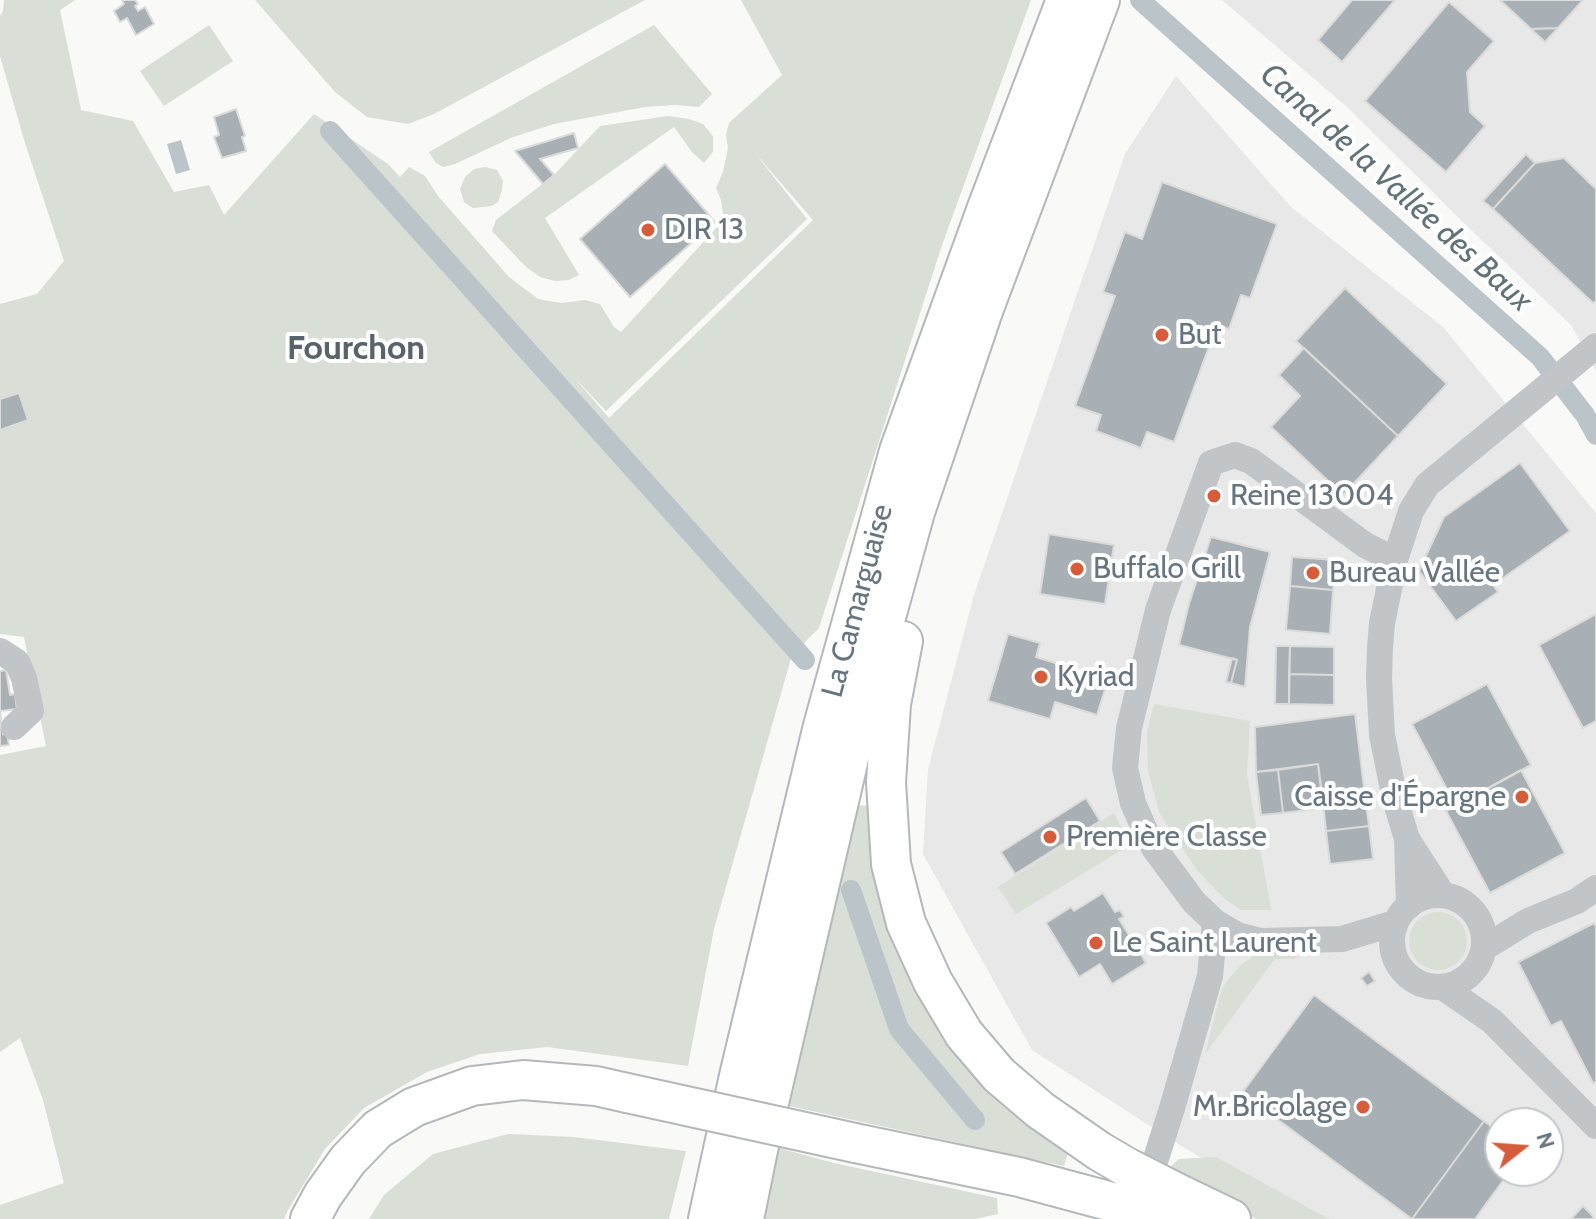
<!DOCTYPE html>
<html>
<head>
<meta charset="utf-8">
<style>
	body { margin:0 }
	#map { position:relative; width:1596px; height:1219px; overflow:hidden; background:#f9f9f7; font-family:Cabin,sans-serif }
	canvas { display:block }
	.north { position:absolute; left:1484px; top:1107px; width:80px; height:80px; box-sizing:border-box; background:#fff; border:2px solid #c2c8cc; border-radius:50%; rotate:73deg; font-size:22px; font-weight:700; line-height:32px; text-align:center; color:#66757f }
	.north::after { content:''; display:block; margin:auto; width:28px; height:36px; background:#d65c3a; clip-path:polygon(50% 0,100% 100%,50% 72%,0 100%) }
</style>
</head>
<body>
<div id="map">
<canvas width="1596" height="1219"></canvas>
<div class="north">N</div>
</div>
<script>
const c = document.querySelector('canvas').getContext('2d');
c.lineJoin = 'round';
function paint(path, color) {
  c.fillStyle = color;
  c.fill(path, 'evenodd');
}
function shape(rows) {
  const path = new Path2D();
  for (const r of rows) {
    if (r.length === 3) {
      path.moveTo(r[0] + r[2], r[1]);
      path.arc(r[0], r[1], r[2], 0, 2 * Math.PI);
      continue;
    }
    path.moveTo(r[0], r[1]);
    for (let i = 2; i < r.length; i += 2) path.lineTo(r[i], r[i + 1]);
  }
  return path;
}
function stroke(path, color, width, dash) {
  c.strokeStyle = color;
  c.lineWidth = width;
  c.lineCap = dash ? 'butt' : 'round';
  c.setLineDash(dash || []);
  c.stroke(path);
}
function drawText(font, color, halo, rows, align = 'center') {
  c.font = font + ' Cabin,sans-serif';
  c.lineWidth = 8;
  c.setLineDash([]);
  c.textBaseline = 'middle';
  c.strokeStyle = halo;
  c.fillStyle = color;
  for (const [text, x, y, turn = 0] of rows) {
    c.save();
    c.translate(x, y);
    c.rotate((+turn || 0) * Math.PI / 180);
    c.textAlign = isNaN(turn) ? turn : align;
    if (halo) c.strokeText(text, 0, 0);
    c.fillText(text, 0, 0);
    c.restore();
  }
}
paint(shape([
	[1222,0,1596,0,1596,371,1571,325,1467,226,1346,106],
	[1176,76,1291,207,1443,327,1596,513,1596,1219,1309,1219,1186,1149,1032,1050,923,854,928,769,974,595,1125,154],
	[1500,1123,1548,1123,1548,1171,1500,1171]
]), '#e7e8e7');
paint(shape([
	[4,0,75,0,60,10,81,110,133,121,174,192,209,185,224,215,314,114,388,164,400,177,409,167,425,176,438,196,509,277,538,299,561,303,585,300,600,304,614,327,621,332,719,225,723,213,721,200,716,188,723,172,728,148,726,135,729,123,782,75,741,0,1031,0,941,248,819,628,792,655,714,929,688,1066,547,1047,480,1054,427,1072,364,1108,325,1149,288,1210,284,1219,0,1219,0,1205,64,1183,43,1100,20,1038,0,1052,0,755,46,746,24,637,0,634,0,304,37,294,64,261,25,143,0,56,0,16,3,11],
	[755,153,813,220,609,418,573,376,606,411,807,219],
	[255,0,645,0,434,114,408,124,367,117,335,92],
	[209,25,233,61,164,106,140,71],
	[654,25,712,94,699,107,675,105,645,107,554,124,513,137,455,164,443,167,436,163,429,152],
	[668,116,689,119,703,124,713,136,713,152,704,163,692,152,674,127,545,218,579,275,569,280,555,281,540,277,525,266,492,231,496,220,554,175,600,126],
	[485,167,497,170,503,181,502,190,498,202,492,206,473,208,464,202,460,189,465,177,474,169],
	[1154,704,1250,721,1247,775,1271,910,1241,910,1225,899,1196,869,1159,812,1148,771,1147,732],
	[856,805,870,806,879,861,1019,1112,1068,1153,1064,1166,789,1106],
	[1114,813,1130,845,1016,914,998,887],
	[1438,941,29],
	[1269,952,1299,954,1295,959,1275,959,1205,1054,1221,993,1226,982,1243,963,1256,955],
	[508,1134,574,1137,686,1151,669,1219,369,1219,384,1195,433,1154],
	[779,1148,834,1163,997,1198,998,1214,975,1219,765,1219],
	[1216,1157,1329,1219,1256,1219,1163,1173,1179,1159]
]), '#d9ded6');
paint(shape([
	[181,140,190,170,176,174,167,144]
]), '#bbc5c9');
stroke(shape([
	[1140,0,1540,357,1585,415,1596,435],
	[330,131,805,660],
	[851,890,899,1029,975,1120]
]), '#bbc5c9', 20);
const building = shape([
	[122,0,135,0,138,4,135,6,138,11,145,7,154,24,136,35,127,18,120,22,114,11,124,4,122,0],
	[1352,0,1395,0,1342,62,1318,40,1352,0],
	[1500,0,1583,0,1558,28,1531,29,1500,0],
	[1449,2,1494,41,1467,72,1470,112,1485,126,1446,172,1365,101,1449,2],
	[1558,28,1545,42,1531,29,1558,28],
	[236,109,245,136,242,137,246,151,222,158,214,137,219,135,214,117,236,109],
	[574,133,578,148,540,159,554,175,543,184,515,151,574,133],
	[1526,154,1535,163,1493,209,1483,201,1526,154],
	[1564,158,1596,189,1596,301,1593,303,1493,209,1535,163,1564,158],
	[665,164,715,222,630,297,580,239,665,164],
	[1162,182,1277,224,1250,298,1241,295,1229,329,1217,325,1174,442,1147,432,1141,448,1096,431,1101,415,1075,406,1115,296,1103,292,1125,232,1142,239,1162,182],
	[1345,288,1447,384,1398,436,1296,341,1345,288],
	[1304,348,1398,436,1343,495,1271,427,1300,396,1279,375,1304,348],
	[19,393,28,420,0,430,0,399,19,393],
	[1520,463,1570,531,1493,585,1498,592,1456,621,1419,571,1444,517,1520,463],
	[1049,534,1114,545,1105,604,1040,594,1049,534],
	[1211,537,1270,552,1250,627,1245,687,1231,683,1237,660,1179,645,1189,604,1211,537],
	[1292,557,1336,560,1333,590,1290,586,1292,557],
	[1290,586,1333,590,1330,634,1286,630,1290,586],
	[1596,614,1596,721,1583,728,1539,645,1596,614],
	[1008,634,1040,643,1036,657,1065,666,1064,670,1107,683,1097,715,1055,702,1050,719,988,701,1008,634],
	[1276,646,1290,646,1289,704,1275,704,1276,646],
	[1290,646,1334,647,1334,675,1289,674,1290,646],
	[1232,658,1237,660,1231,683,1226,682,1232,658],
	[6,670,10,695,15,694,17,709,0,711,3,734,7,734,9,745,0,746,0,671,6,670],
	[1289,674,1334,675,1334,705,1289,704,1289,674],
	[1487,684,1531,765,1456,806,1412,724,1487,684],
	[1355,714,1364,788,1322,793,1318,764,1256,772,1255,727,1355,714],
	[1318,764,1323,808,1283,813,1278,770,1318,764],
	[1278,770,1283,813,1261,815,1256,772,1278,770],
	[1521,770,1565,853,1490,893,1446,811,1521,770],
	[1364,788,1369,826,1326,831,1322,793,1364,788],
	[1086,798,1100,821,1015,874,1001,852,1086,798],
	[1369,826,1373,859,1330,864,1326,831,1369,826],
	[1103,893,1115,912,1120,910,1124,917,1119,919,1146,963,1112,984,1100,964,1079,977,1046,923,1071,907,1074,911,1103,893],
	[1594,923,1596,927,1596,1082,1593,1083,1561,1021,1551,1026,1518,962,1594,923],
	[1369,972,1375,981,1367,986,1361,978,1369,972],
	[1314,995,1484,1121,1412,1219,1242,1093,1314,995],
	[1484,1121,1500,1133,1500,1171,1510,1171,1475,1219,1412,1219,1484,1121],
	[1583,1206,1592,1215,1594,1219,1571,1219,1583,1206]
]);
paint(building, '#a9b0b5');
stroke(building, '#dbdbd9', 2);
const highway = shape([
	[903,641,891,704,886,782,891,864,906,923,933,982,964,1034,999,1075,1040,1110,1099,1151,1128,1168],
	[855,1143,1019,1177,1116,1203],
	[1181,1195,1231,1219],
	[310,1219,323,1195,348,1160,378,1129,414,1107,472,1086,523,1080,596,1086,627,1093],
	[708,1219,739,1076,823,726,899,451,987,208,1066,0],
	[744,1219,758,1150,859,715,915,512,984,308,1100,0]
]);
stroke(highway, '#b4b8bb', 42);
stroke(shape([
	[1395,560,1365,545,1251,461,1235,455,1211,463,1158,610,1129,728,1125,768,1133,803,1146,833,1154,848,1194,902,1215,922,1237,935,1261,941,1342,939,1395,923],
	[0,651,17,662,24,678,31,711,14,727],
	[1407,839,1409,906],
	[1438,941,46],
	[1443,895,1407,839,1395,799,1382,735,1379,678,1380,648,1382,623,1395,560,1411,511,1427,485,1596,346],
	[1484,948,1528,921,1577,901,1596,888],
	[1444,988,1492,1021,1596,1126],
	[1145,1193,1173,1105,1210,976,1215,922]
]), '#c1c5c8', 26);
stroke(highway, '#fff', 38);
const highwayBridge = shape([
	[627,1093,855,1143],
	[1128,1168,1181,1195],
	[1116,1203,1172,1219]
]);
stroke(highwayBridge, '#b4b8bb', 42, []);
stroke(highwayBridge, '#fff', 38);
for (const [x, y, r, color] of [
	[648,230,8,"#d65c3a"],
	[1162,335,8,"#d65c3a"],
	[1214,496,8,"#d65c3a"],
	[1077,569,8,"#d65c3a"],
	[1313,573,8,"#d65c3a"],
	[1041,677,8,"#d65c3a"],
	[1522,797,8,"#d65c3a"],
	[1050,837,8,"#d65c3a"],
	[1096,943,8,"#d65c3a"],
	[1363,1107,8,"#d65c3a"]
]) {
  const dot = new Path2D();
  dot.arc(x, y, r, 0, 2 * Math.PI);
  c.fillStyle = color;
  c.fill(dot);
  stroke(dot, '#fff', 3);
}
drawText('30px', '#66757f', '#fff', [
	["DIR 13",664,230],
	["But",1178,335],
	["Reine 13004",1230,496],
	["Buffalo Grill",1093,569],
	["Bureau Vallée",1329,573],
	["Kyriad",1057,677],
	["Caisse d'Épargne",1506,797,"right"],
	["Première Classe",1066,837],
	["Le Saint Laurent",1112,943],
	["Mr.Bricolage",1347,1107,"right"]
], 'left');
drawText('30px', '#66757f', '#fff', [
	["La Camarguaise",858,601,-75]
]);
drawText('italic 32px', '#617379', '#fff', [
	["Canal de la Vallée des Baux",1396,188,42]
]);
drawText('bold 34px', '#58636b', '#fff', [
	["Fourchon",356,349]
]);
</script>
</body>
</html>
